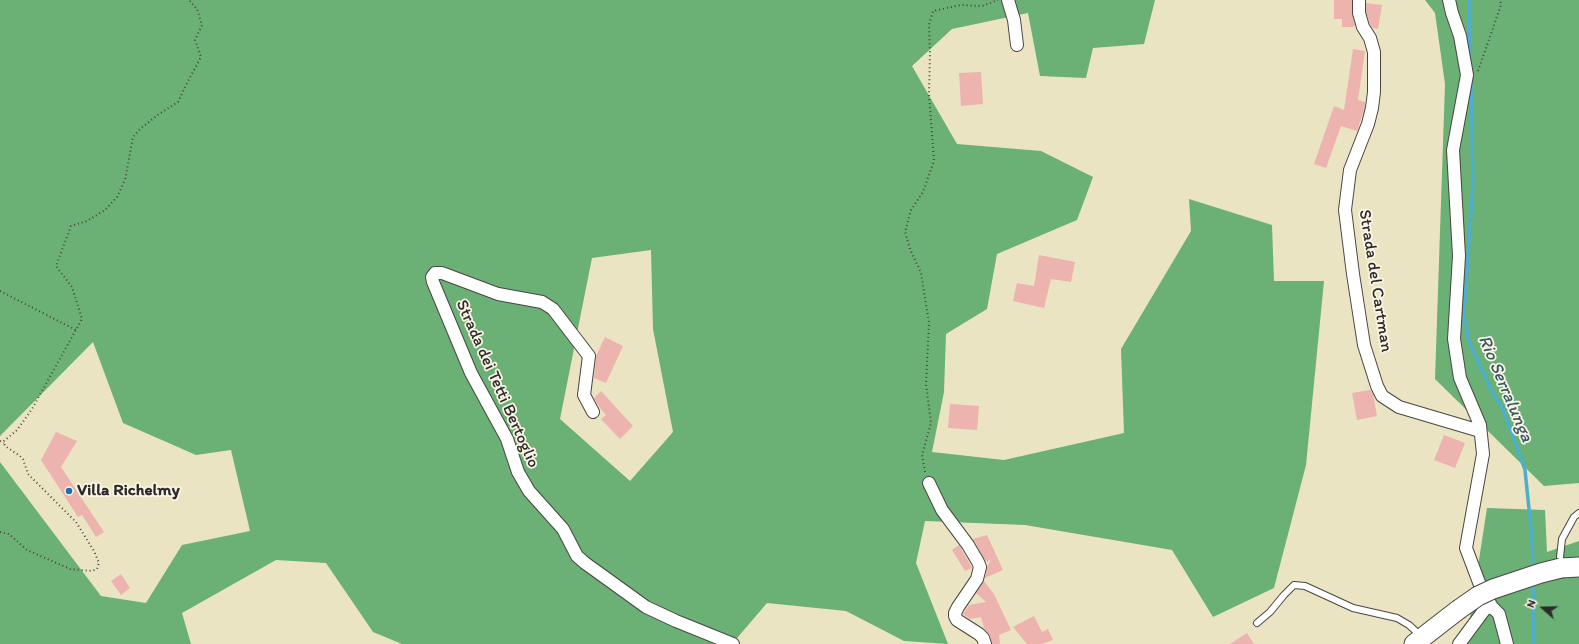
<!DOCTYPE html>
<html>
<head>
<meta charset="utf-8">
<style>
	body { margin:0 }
	#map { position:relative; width:1579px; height:644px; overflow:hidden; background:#ebe4c3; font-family:Itim,sans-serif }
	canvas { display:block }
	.north { position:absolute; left:1523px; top:588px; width:40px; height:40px; -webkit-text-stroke:3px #fcf5e5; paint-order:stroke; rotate:290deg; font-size:11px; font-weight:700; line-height:16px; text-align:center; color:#2b2b2b }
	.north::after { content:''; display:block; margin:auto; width:14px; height:18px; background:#2b2b2b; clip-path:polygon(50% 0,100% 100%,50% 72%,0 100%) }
</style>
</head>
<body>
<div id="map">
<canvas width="1579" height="644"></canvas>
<div class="north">N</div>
</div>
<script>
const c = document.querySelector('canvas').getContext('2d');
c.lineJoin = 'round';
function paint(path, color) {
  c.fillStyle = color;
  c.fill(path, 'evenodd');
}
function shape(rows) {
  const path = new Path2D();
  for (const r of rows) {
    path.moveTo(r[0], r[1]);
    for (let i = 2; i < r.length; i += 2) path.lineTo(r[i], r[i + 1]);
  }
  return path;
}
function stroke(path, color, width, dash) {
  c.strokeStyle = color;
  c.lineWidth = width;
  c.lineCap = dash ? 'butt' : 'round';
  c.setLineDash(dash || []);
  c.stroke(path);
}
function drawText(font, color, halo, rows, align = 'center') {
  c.font = font + ' Itim,sans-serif';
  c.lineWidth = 3.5;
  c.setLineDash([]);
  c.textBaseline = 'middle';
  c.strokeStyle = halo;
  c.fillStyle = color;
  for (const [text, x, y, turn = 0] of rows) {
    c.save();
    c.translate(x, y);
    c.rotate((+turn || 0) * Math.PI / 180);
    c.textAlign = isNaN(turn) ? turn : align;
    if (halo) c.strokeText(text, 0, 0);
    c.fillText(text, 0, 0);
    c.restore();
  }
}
paint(shape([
	[0,0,1155,0,1144,44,1093,48,1086,78,1040,76,1028,13,952,29,912,66,957,144,1041,151,1093,177,1077,220,997,254,987,309,946,334,944,392,932,452,1004,460,1124,433,1121,349,1191,231,1189,199,1272,225,1274,281,1324,281,1306,465,1274,588,1213,617,1172,550,1025,525,925,521,916,563,948,644,904,641,846,611,767,603,732,644,402,644,373,632,326,563,276,560,182,613,191,644,0,644,0,462,101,596,146,603,182,545,250,531,231,450,196,455,123,423,93,342,0,436],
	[651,250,653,329,673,432,630,481,560,419,592,258],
	[1425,0,1579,0,1579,483,1544,486,1435,379,1445,84,1435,13],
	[1487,508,1545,510,1547,552,1579,541,1579,644,1466,644]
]), '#6bb074');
stroke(shape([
	[1469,0,1470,63],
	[1471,83,1473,182,1464,315,1469,342,1493,394,1503,409,1525,470,1532,538,1533,569],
	[1533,582,1534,644]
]), '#4eafcd', 3.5);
paint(shape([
	[1334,0,1352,0,1352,13,1355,26,1353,26,1353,27,1342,27,1342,19,1334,19],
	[1366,3,1382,5,1378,29,1373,28,1370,24,1366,12],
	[1353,49,1365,51,1358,100,1365,102,1365,107,1357,131,1341,126,1326,168,1314,164,1334,106,1344,110],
	[981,72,983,104,961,106,959,73],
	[1039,255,1075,262,1071,282,1051,279,1044,308,1013,301,1017,283,1034,286],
	[605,337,623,346,606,383,594,378,596,356],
	[1370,390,1373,394,1377,416,1357,420,1352,393],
	[601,391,633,426,620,439,601,419,606,415,600,408,594,398],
	[950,404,979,406,977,430,948,428],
	[56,432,77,441,61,467,104,532,96,537,82,515,78,517,41,460],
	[1444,435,1465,443,1455,468,1434,460],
	[987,535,1003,570,985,578,987,567,991,560,986,562,973,539],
	[959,545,972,568,965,571,952,550],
	[121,574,130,588,121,595,111,581],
	[984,581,994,594,1011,630,999,635,1000,644,992,644,990,635,984,628,981,617,970,619,963,614,969,605,986,602,976,593],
	[1034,616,1042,632,1048,629,1053,640,1042,644,1027,644,1013,627],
	[1247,633,1254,644,1230,644]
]), '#edb3af');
const lane = shape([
	[1561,567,1560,557,1562,539,1574,517,1579,513],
	[1257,623,1270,612,1284,595,1294,585,1305,586,1353,608,1397,618,1409,625,1421,636]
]);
const street = shape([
	[1008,0,1014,20,1017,45],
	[1359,0,1359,13,1363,27,1370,38,1374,52,1374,92,1372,108,1368,124,1350,170,1345,210,1353,274,1364,345,1377,386,1382,396,1399,407,1480,431],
	[1449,0,1452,13,1460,36,1467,75,1453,150,1459,256,1454,339,1460,378,1480,425,1483,454,1466,548,1480,585,1492,607,1499,614,1507,644],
	[593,412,584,395,589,356,553,309,542,302,498,294,442,273,435,273,432,277,433,282,471,373,507,439,518,472,529,491,563,529,577,556,585,563,646,607,676,621,733,644],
	[929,483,942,510,968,545,978,562,980,567,977,579,958,607,955,613,955,616,957,620,979,634,983,638,985,644],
	[1459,644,1485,609,1492,607]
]);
const primary = shape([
	[1561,568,1579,567],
	[1414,644,1458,610]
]);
stroke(lane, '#484742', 8);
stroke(street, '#484742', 14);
stroke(primary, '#484742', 21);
stroke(shape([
	[1478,71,1501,5,1500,0],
	[0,291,76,330],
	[0,441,4,443],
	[925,472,922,455,931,423,926,384,929,323,921,273,910,249,905,232,911,210,923,192,934,161,929,94,930,53,929,25,933,11,961,5,982,6,998,0],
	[0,532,9,534,27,550,70,569,92,571,97,569,99,563,94,551,76,522,28,474,23,459,20,456,5,446,4,443,4,441,17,430,32,409,82,319,72,287,56,266,71,226,87,221,105,210,117,197,125,180,133,137,141,128,159,114,178,102,188,81,201,57,195,40,202,25,197,9,189,0]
]), '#484742', 2, [1, 3]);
stroke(lane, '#fff', 6);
stroke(street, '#fff', 12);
stroke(primary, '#fff', 19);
const primaryBridge = shape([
	[1458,610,1478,596,1493,589,1541,573,1561,568]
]);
stroke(primaryBridge, '#484742', 21, []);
stroke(primaryBridge, '#fff', 19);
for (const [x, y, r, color] of [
	[69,491,4,"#1f6fb2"]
]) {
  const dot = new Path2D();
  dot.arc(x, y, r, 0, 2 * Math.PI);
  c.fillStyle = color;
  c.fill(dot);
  stroke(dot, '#fcf5e5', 1.5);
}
drawText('17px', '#2b2b2b', '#fcf5e5', [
	["Strada del Cartman",1375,281,81],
	["Strada dei Tetti Bertoglio",497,384,66]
]);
drawText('bold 17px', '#2b2b2b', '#fcf5e5', [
	["Villa Richelmy",77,491]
], 'left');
drawText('italic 18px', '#375964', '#fcf5e5', [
	["Rio Serralunga",1505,389,67]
]);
</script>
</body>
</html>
